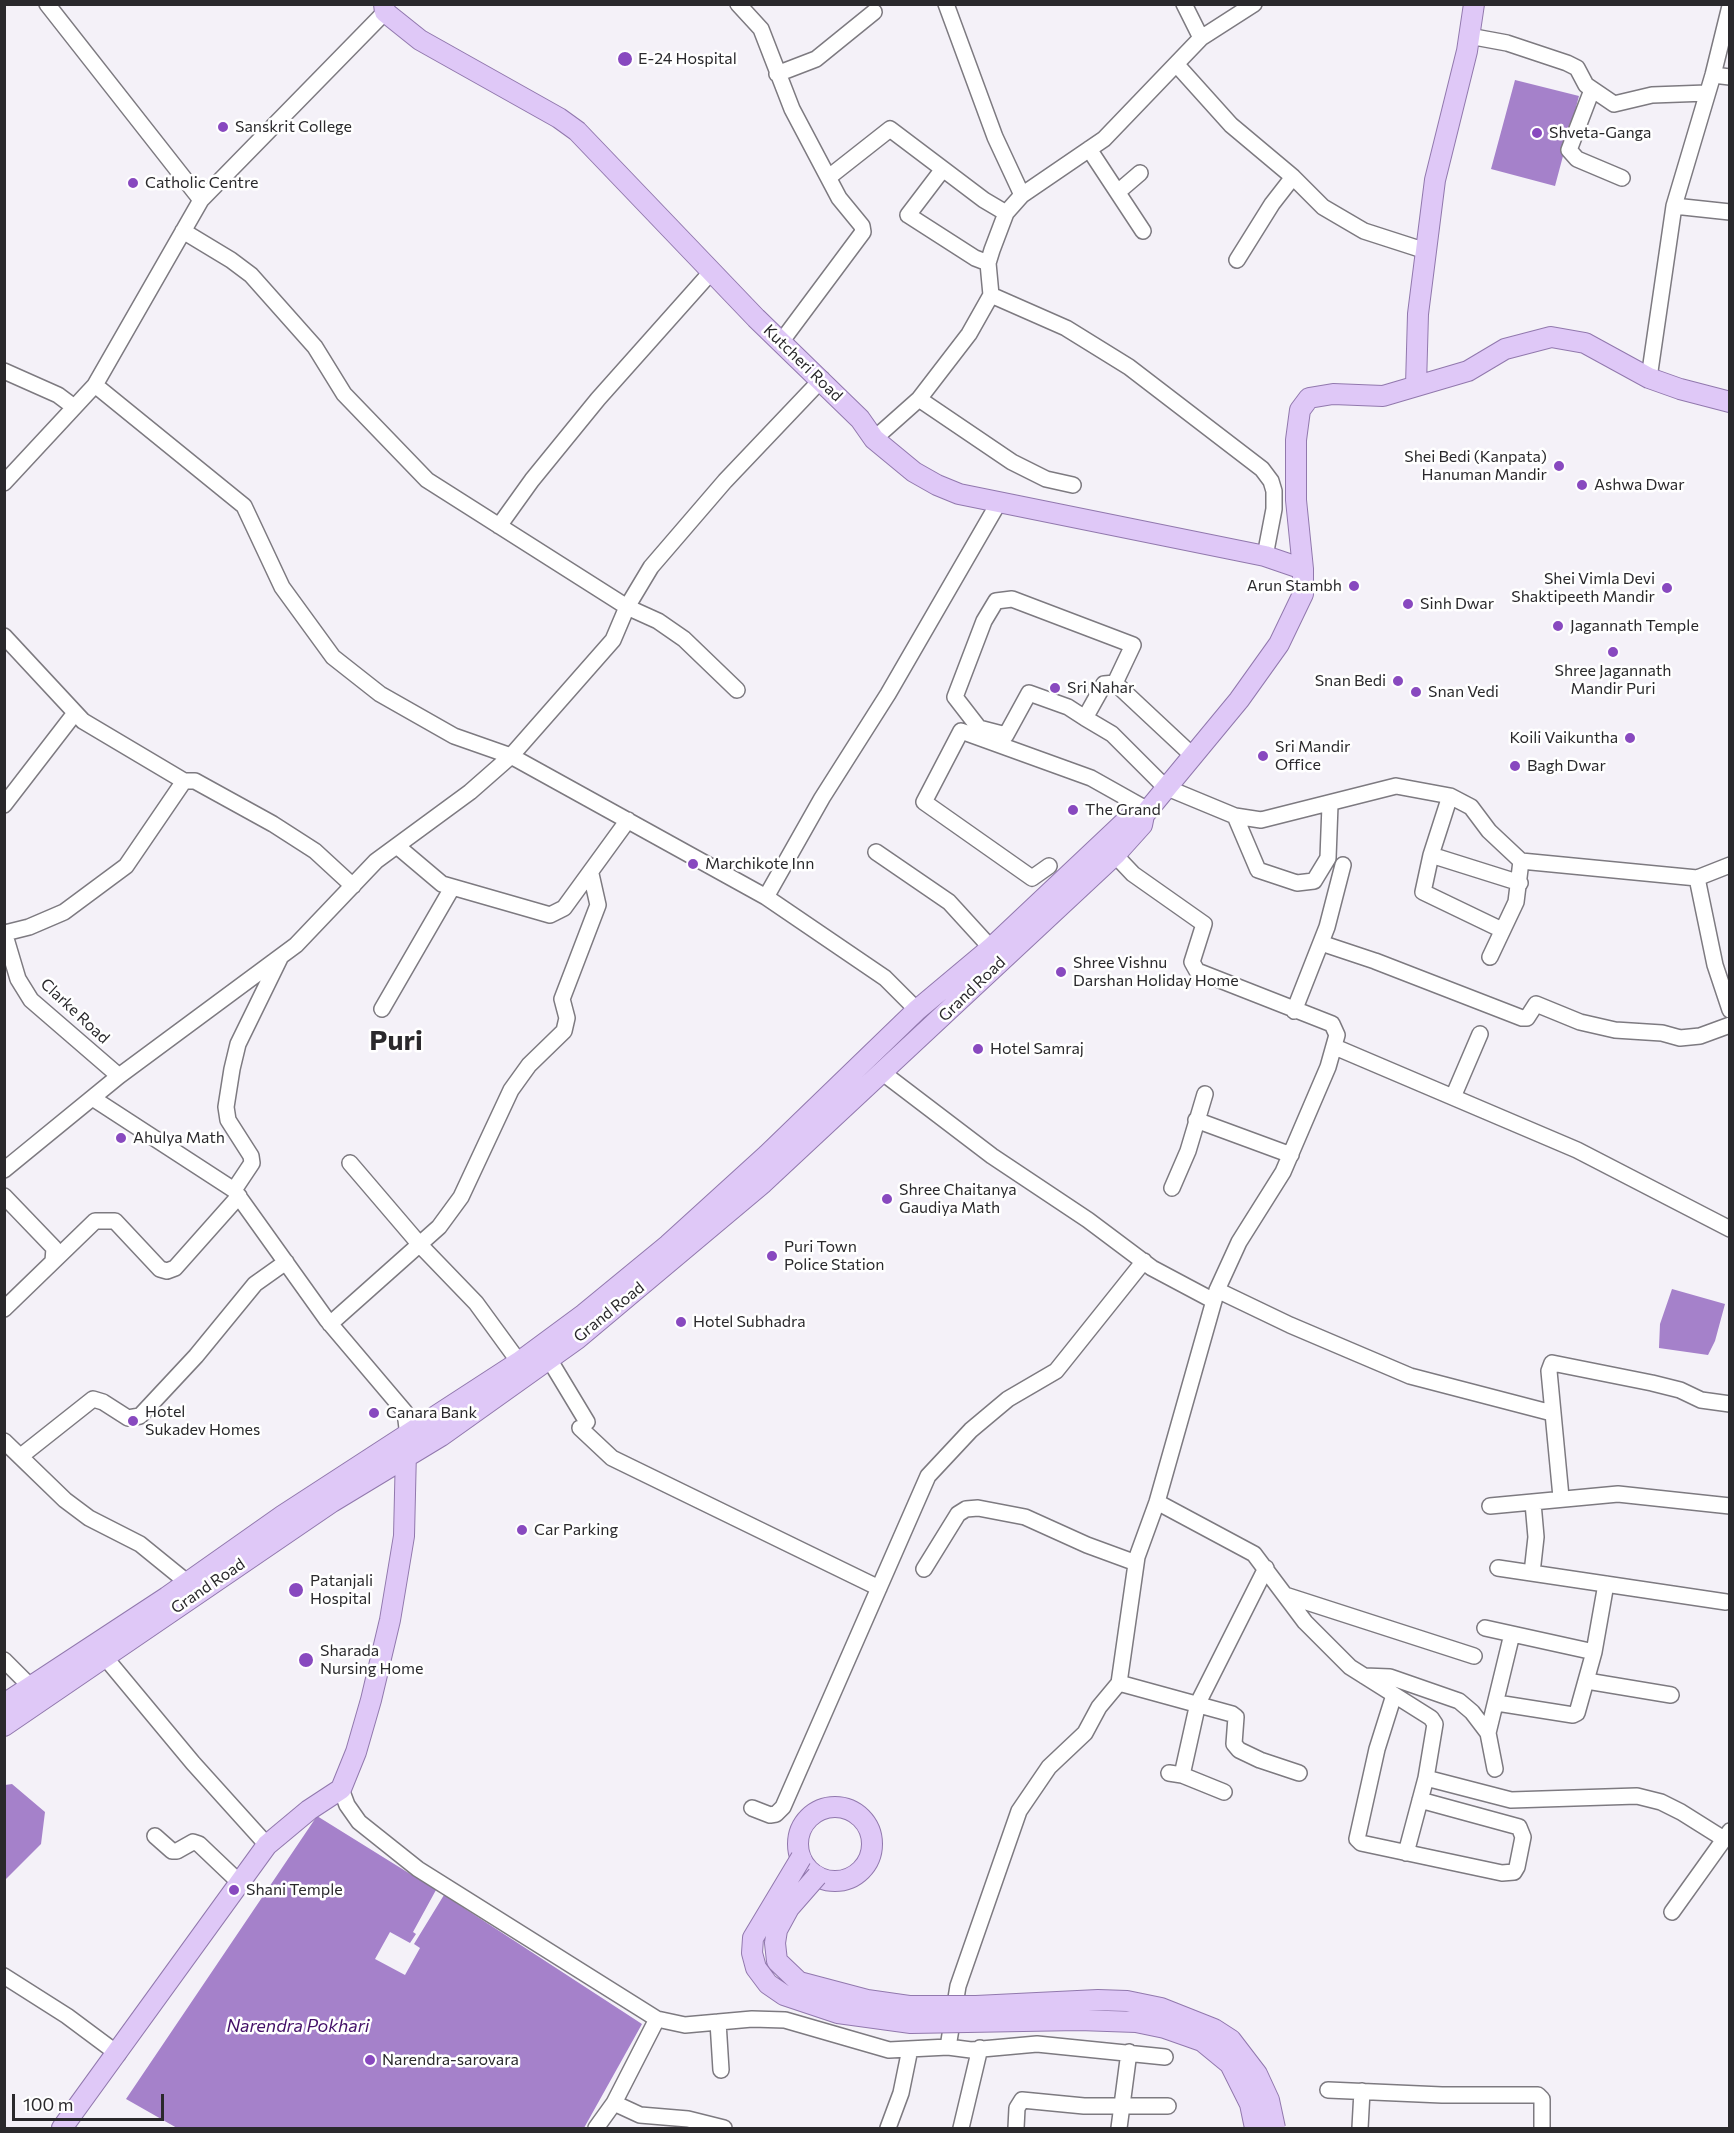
<!DOCTYPE html>
<html>
<head>
<meta charset="utf-8">
<style>
	body { margin:0 }
	#map { position:relative; width:1734px; height:2133px; overflow:hidden; background:#f4f1f8; font-family:Commissioner,sans-serif }
	canvas { display:block }
	.frame { position:absolute; inset:0; border:6px solid #2a292c; pointer-events:none }
	.scale { position:absolute; left:12px; top:2094px; width:152px; height:27px; box-sizing:border-box; border:3px solid #2a292c; border-top:0; padding-left:8px; font-size:18px; line-height:21px; white-space:nowrap; color:#2a292c; -webkit-text-stroke:4px #fff; paint-order:stroke }
</style>
</head>
<body>
<div id="map">
<canvas width="1734" height="2133"></canvas>
<div class="frame"></div>
<div class="scale">100 m</div>
</div>
<script>
const c = document.querySelector('canvas').getContext('2d');
c.lineJoin = 'round';
function paint(path, color) {
  c.fillStyle = color;
  c.fill(path, 'evenodd');
}
function shape(rows) {
  const path = new Path2D();
  for (const r of rows) {
    if (r.length === 3) {
      path.moveTo(r[0] + r[2], r[1]);
      path.arc(r[0], r[1], r[2], 0, 2 * Math.PI);
      continue;
    }
    path.moveTo(r[0], r[1]);
    for (let i = 2; i < r.length; i += 2) path.lineTo(r[i], r[i + 1]);
  }
  return path;
}
function stroke(path, color, width, dash) {
  c.strokeStyle = color;
  c.lineWidth = width;
  c.lineCap = dash ? 'butt' : 'round';
  c.setLineDash(dash || []);
  c.stroke(path);
}
function drawText(font, color, halo, rows, align = 'center') {
  c.font = font + ' Commissioner,sans-serif';
  c.lineWidth = 5;
  c.setLineDash([]);
  c.textBaseline = 'middle';
  c.strokeStyle = halo;
  c.fillStyle = color;
  for (const [text, x, y, turn = 0] of rows) {
    c.save();
    c.translate(x, y);
    c.rotate((+turn || 0) * Math.PI / 180);
    c.textAlign = isNaN(turn) ? turn : align;
    if (halo) c.strokeText(text, 0, 0);
    c.fillText(text, 0, 0);
    c.restore();
  }
}
paint(shape([
	[1515,80,1579,96,1555,186,1491,169],
	[1672,1289,1725,1304,1715,1341,1708,1355,1659,1348,1660,1324],
	[12,1784,45,1812,41,1844,5,1880,5,1785],
	[317,1816,436,1890,413,1932,416,1934,410,1943,390,1932,375,1959,405,1975,420,1948,414,1944,444,1895,642,2024,584,2128,177,2128,126,2099]
]), '#a581ca');
const minor = shape([
	[47,4,201,200],
	[738,4,761,29,792,109,839,198,862,226,863,232,781,342],
	[946,4,995,137,1022,195],
	[1184,4,1201,38],
	[1469,36,1507,43,1567,63,1577,68,1586,85,1614,104,1652,95,1707,93],
	[1177,65,1231,125,1293,177,1323,207,1364,231,1426,251],
	[777,74,816,59,874,12],
	[1713,75,1730,77],
	[1592,90,1569,150,1577,159,1622,178],
	[1089,149,1143,231],
	[943,169,908,215,975,258,988,263],
	[829,177,890,129,984,200,1006,213],
	[1119,191,1140,173],
	[1674,206,1730,212],
	[183,231,231,260,251,275,315,347,344,394,427,480,627,607,658,621,684,639,737,690],
	[1237,260,1272,204,1293,177],
	[991,295,1066,328,1129,367,1262,469,1271,481,1274,491,1274,509,1265,556],
	[4,371,58,395,74,407],
	[1649,378,1674,206,1713,75,1730,6],
	[95,385,244,506,282,587,333,657,380,694,454,736,511,756,766,897,885,978,917,1010],
	[919,399,1012,462,1046,479,1073,485],
	[874,439,919,399,969,334,991,295,988,263,992,250,1006,213,1022,195,1104,139,1201,38,1254,4],
	[4,483,95,385,201,200,385,12],
	[499,526,532,480,598,399,712,271],
	[4,636,83,721,184,781,195,781,273,824,315,851,353,886],
	[1115,683,1192,755],
	[1085,718,1104,684,1115,683,1133,645,1012,599,996,601,984,621,955,697,979,728,1006,735,1029,693,1068,707,1085,718,1112,734,1165,787,1235,816,1261,820,1396,786,1450,796,1471,807,1489,831,1521,861,1697,878,1730,865],
	[1450,796,1431,855,1423,892,1502,930],
	[4,805,75,713],
	[1235,816,1258,870,1297,883,1314,881,1328,858,1330,805],
	[397,846,442,884,550,915,564,908,628,820],
	[876,852,949,902,991,948],
	[1431,855,1520,883],
	[1049,866,1032,878,924,802,961,731,1091,778,1148,810],
	[1697,878,1715,965,1730,1010],
	[766,897,822,798,888,694,999,502],
	[4,932,18,979,31,1000,119,1076],
	[5,933,29,927,64,912,126,866,184,781],
	[1321,943,1375,961,1522,1018,1527,1018,1536,1004,1580,1022,1615,1030,1662,1033,1680,1038,1700,1036,1730,1025],
	[1490,957,1516,902,1521,861],
	[382,1009,452,888],
	[1294,1011,1327,927,1343,865],
	[1335,1047,1577,1150,1730,1229],
	[883,1073,992,1156,1088,1220,1152,1268,1214,1301],
	[1453,1097,1480,1034],
	[94,1099,234,1190,327,1320,405,1412,408,1436],
	[1196,1120,1291,1155],
	[350,1163,421,1246,476,1303,519,1362],
	[4,1170,119,1076,296,945,376,861,470,792,511,756,613,640,627,607,651,567,725,481,822,379],
	[1172,1188,1188,1151,1205,1094],
	[234,1190,252,1163,251,1156,228,1120,226,1107,232,1069,238,1044,281,956],
	[4,1196,54,1248,53,1261],
	[1217,1290,1290,1325,1410,1376,1552,1413],
	[4,1309,95,1221,115,1221,160,1269,167,1271,175,1268,239,1196],
	[330,1324,439,1227,461,1197,511,1090,529,1065,564,1031,567,1018,562,999,598,905,591,874],
	[549,1359,587,1422],
	[580,1428,612,1458,879,1588],
	[4,1441,65,1500,89,1518,140,1544,188,1583],
	[21,1456,93,1399,103,1402,128,1418,140,1416,196,1356,255,1284,286,1262],
	[1561,1497,1549,1371,1552,1363,1652,1383,1680,1390,1701,1400,1730,1404],
	[1157,1502,1254,1554,1305,1622,1350,1667,1431,1718,1435,1724,1426,1778,1406,1853],
	[1490,1506,1618,1494,1730,1506],
	[1498,1568,1726,1602],
	[924,1569,958,1514,966,1509,978,1508,1025,1517,1087,1545,1136,1563],
	[1532,1573,1536,1537,1533,1503],
	[1285,1595,1474,1656],
	[1485,1628,1594,1652],
	[104,1656,193,1763,267,1845],
	[4,1660,31,1687],
	[1364,1676,1390,1677,1459,1701,1472,1712,1488,1733,1495,1769],
	[1587,1681,1671,1695],
	[1119,1683,1232,1714,1236,1717,1234,1744,1239,1750,1260,1760,1299,1773],
	[1394,1695,1377,1749,1357,1839,1361,1843,1502,1873,1514,1872,1517,1867,1523,1837,1519,1827,1420,1800],
	[1497,1703,1573,1715,1577,1713,1594,1652,1606,1584],
	[1488,1733,1512,1634],
	[1169,1773,1182,1775,1224,1792],
	[1182,1775,1198,1703,1266,1568],
	[1426,1778,1511,1800,1637,1796,1661,1802,1681,1812,1724,1839],
	[341,1789,347,1805,359,1822,418,1869,657,2019,685,2025,752,2019,785,2020,889,2050,948,2047,958,1986,1019,1811,1049,1767,1085,1733,1099,1707,1119,1683,1137,1557,1157,1502,1217,1290,1239,1242,1283,1172,1328,1067,1337,1035,1332,1024,1197,971,1192,962,1204,924,1133,874,1115,855],
	[752,1808,770,1815,776,1814,783,1807,928,1476,971,1430,1008,1399,1056,1371,1144,1261],
	[155,1836,172,1851,177,1851,193,1842,199,1844,240,1883],
	[1672,1912,1730,1831],
	[4,1976,67,2016,118,2054],
	[718,2022,721,2070],
	[948,2047,971,2050,1037,2044,1165,2057],
	[1328,2090,1442,2095,1538,2095,1542,2099,1542,2128],
	[614,2103,640,2115,688,2119,724,2128],
	[596,2128,614,2103,657,2019],
	[888,2128,901,2093,910,2049],
	[961,2128,980,2048],
	[1016,2128,1017,2108,1022,2100,1084,2106,1168,2106],
	[1119,2128,1129,2052],
	[1360,2128,1362,2091]
]);
const major = shape([
	[384,4,385,12,420,40,559,118,577,131,756,318,860,419,874,439,914,472,937,485,959,494,1265,556,1303,569],
	[1416,385,1418,314,1435,180,1467,51,1474,4],
	[4,1704,167,1597,282,1516,519,1362,584,1314,668,1245,767,1155,917,1010,991,948,1131,816,1144,815],
	[4,1726,332,1502,441,1436,577,1339,763,1183,1115,855,1142,825,1144,815,1239,700,1279,644,1303,594,1303,569,1296,500,1296,440,1300,410,1309,398,1333,394,1383,396,1468,371,1505,349,1551,337,1585,343,1649,378,1680,389,1730,402],
	[835,1844,37],
	[62,2128,267,1845,309,1810,341,1789,356,1752,371,1700,390,1620,404,1536,406,1451]
]);
stroke(minor, '#7d7a80', 18);
stroke(major, '#9178ad', 22);
stroke(minor, '#fff', 15);
stroke(major, '#dfc8f7', 20);
const majorBridge = shape([
	[801,1858,753,1938,752,1953,756,1968,768,1984,784,1995,838,2013,911,2023,1079,2020,1136,2022,1165,2028,1202,2041,1230,2064,1250,2104,1255,2128],
	[817,1876,789,1908,777,1930,775,1943,777,1961,799,1982,867,2000,909,2006,976,2006,1098,2000,1127,2001,1161,2008,1214,2029,1231,2040,1257,2074,1269,2100,1275,2128]
]);
stroke(majorBridge, '#9178ad', 22, []);
stroke(majorBridge, '#dfc8f7', 20);
for (const [x, y, r, color] of [
	[625,59,8,"#8849bf"],
	[223,127,6,"#8849bf"],
	[1537,133,6,"#8849bf"],
	[133,183,6,"#8849bf"],
	[1559,466,6,"#8849bf"],
	[1582,485,6,"#8849bf"],
	[1354,586,6,"#8849bf"],
	[1667,588,6,"#8849bf"],
	[1408,604,6,"#8849bf"],
	[1558,626,6,"#8849bf"],
	[1613,652,6,"#8849bf"],
	[1398,681,6,"#8849bf"],
	[1055,688,6,"#8849bf"],
	[1416,692,6,"#8849bf"],
	[1630,738,6,"#8849bf"],
	[1263,756,6,"#8849bf"],
	[1515,766,6,"#8849bf"],
	[1073,810,6,"#8849bf"],
	[693,864,6,"#8849bf"],
	[1061,972,6,"#8849bf"],
	[978,1049,6,"#8849bf"],
	[121,1138,6,"#8849bf"],
	[887,1199,6,"#8849bf"],
	[772,1256,6,"#8849bf"],
	[681,1322,6,"#8849bf"],
	[374,1413,6,"#8849bf"],
	[133,1421,6,"#8849bf"],
	[522,1530,6,"#8849bf"],
	[296,1590,8,"#8849bf"],
	[306,1660,8,"#8849bf"],
	[234,1890,6,"#8849bf"],
	[370,2060,6,"#8849bf"]
]) {
  const dot = new Path2D();
  dot.arc(x, y, r, 0, 2 * Math.PI);
  c.fillStyle = color;
  c.fill(dot);
  stroke(dot, '#fff', 2);
}
drawText('16px', '#2a292c', '#fff', [
	["E-24 Hospital",638,59],
	["Sanskrit College",235,127],
	["Shveta-Ganga",1549,133],
	["Catholic Centre",145,183],
	["Shei Bedi (Kanpata)",1547,457,"right"],
	["Hanuman Mandir",1547,475,"right"],
	["Ashwa Dwar",1594,485],
	["Shei Vimla Devi",1655,579,"right"],
	["Shaktipeeth Mandir",1655,597,"right"],
	["Arun Stambh",1342,586,"right"],
	["Sinh Dwar",1420,604],
	["Jagannath Temple",1570,626],
	["Shree Jagannath",1613,671,"center"],
	["Mandir Puri",1613,689,"center"],
	["Snan Bedi",1386,681,"right"],
	["Sri Nahar",1067,688],
	["Snan Vedi",1428,692],
	["Koili Vaikuntha",1618,738,"right"],
	["Sri Mandir",1275,747],
	["Office",1275,765],
	["Bagh Dwar",1527,766],
	["The Grand",1085,810],
	["Marchikote Inn",705,864],
	["Shree Vishnu",1073,963],
	["Darshan Holiday Home",1073,981],
	["Hotel Samraj",990,1049],
	["Ahulya Math",133,1138],
	["Shree Chaitanya",899,1190],
	["Gaudiya Math",899,1208],
	["Puri Town",784,1247],
	["Police Station",784,1265],
	["Hotel Subhadra",693,1322],
	["Hotel",145,1412],
	["Sukadev Homes",145,1430],
	["Canara Bank",386,1413],
	["Car Parking",534,1530],
	["Patanjali",310,1581],
	["Hospital",310,1599],
	["Sharada",320,1651],
	["Nursing Home",320,1669],
	["Shani Temple",246,1890],
	["Narendra-sarovara",382,2060]
], 'left');
drawText('16px', '#2a292c', '#fff', [
	["Kutcheri Road",803,363,44],
	["Grand Road",972,989,-44],
	["Clarke Road",75,1011,43],
	["Grand Road",609,1312,-39],
	["Grand Road",208,1586,-34]
]);
drawText('italic 18px', '#430f67', '#fff', [
	["Narendra Pokhari",298,2026]
]);
drawText('bold 28px', '#2a292c', '#fff', [
	["Puri",396,1041]
]);
</script>
</body>
</html>
